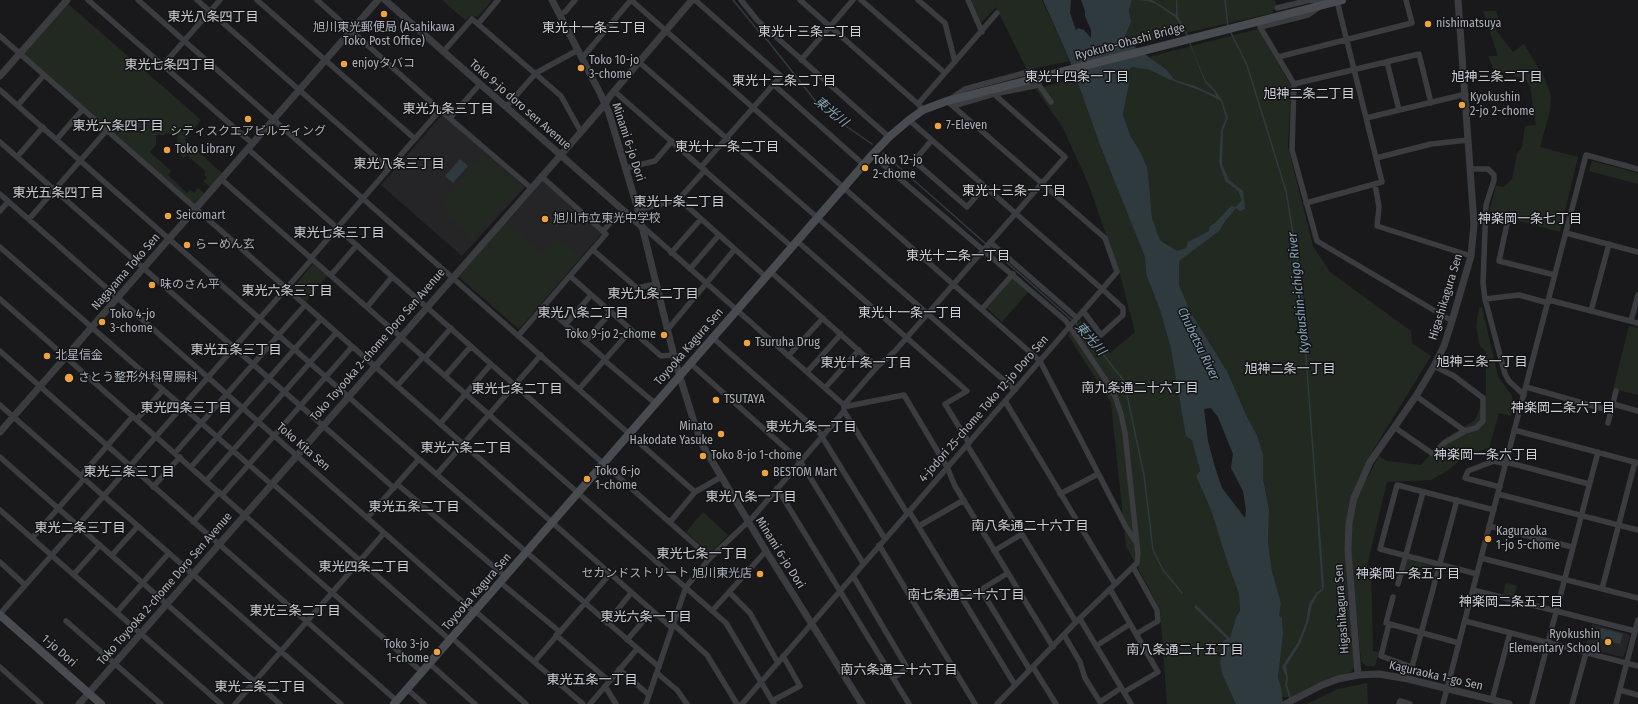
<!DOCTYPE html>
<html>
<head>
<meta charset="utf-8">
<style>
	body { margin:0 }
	canvas { display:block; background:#19191b }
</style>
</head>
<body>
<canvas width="1638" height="704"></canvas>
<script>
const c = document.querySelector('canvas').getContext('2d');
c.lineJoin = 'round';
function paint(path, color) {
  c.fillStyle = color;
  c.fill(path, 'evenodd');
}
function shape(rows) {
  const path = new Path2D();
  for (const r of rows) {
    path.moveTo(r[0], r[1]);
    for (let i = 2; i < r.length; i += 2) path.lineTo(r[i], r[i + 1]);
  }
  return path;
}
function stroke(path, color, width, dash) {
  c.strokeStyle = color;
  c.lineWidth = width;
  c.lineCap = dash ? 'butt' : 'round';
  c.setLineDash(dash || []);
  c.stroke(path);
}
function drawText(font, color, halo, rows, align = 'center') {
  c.font = font + ' "Fira Sans Condensed","Noto Sans JP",sans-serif';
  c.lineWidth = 3;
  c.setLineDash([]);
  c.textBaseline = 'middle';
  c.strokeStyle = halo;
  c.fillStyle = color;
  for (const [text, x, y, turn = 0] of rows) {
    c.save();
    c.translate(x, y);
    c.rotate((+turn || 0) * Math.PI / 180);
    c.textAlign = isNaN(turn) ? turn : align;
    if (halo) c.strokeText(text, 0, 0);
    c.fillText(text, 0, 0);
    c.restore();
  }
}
paint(shape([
	[444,116,524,186,524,188,462,256,381,185,440,117],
	[543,181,602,233,519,329,459,277],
	[1592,624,1628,634,1630,636,1624,656,1622,657,1585,648]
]), '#252528');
paint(shape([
	[442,0,492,0,478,17,471,16,465,20],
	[971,0,1042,0,1070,61,1027,70,996,7,981,23],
	[1132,0,1275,0,1277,9,1273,10,1273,13,1133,45,1124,39,1131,22,1129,10],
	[67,3,201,120,185,140,223,174,211,188,203,181,207,178,204,175,206,172,187,155,184,158,178,153,183,147,178,143,177,133,168,134,166,133,165,135,156,135,156,145,150,152,171,171,168,175,187,193,190,190,194,193,198,188,205,194,194,206,116,134,22,54],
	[1483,11,1496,11,1500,23,1495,29,1513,52,1524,44,1545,79,1551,96,1550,111,1540,147,1578,157,1560,232,1489,213,1496,186,1504,187,1512,179,1517,154,1522,147,1525,126,1536,125,1530,86,1524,78,1515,77,1511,72,1495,73,1488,56,1498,56],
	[1258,29,1291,86,1288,147,1313,246,1330,272,1411,331,1412,343,1431,356,1372,452,1361,474,1351,499,1346,524,1346,575,1354,666,1353,669,1351,672,1323,682,1293,697,1282,697,1281,687,1278,679,1283,633,1282,619,1279,616,1281,603,1272,571,1268,542,1269,510,1263,478,1263,454,1257,435,1247,417,1228,373,1190,311,1179,285,1179,261,1167,243,1160,240,1152,218,1149,183,1141,153,1130,135,1123,114,1129,84,1127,71,1133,67,1150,70,1168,79,1175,79,1167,70,1149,57],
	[1076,78,1100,145,1145,257,1146,274,1160,310,1171,349,1200,471,1196,476,1211,510,1228,564,1239,594,1240,611,1236,617,1230,638,1196,605,1227,639,1220,664,1223,676,1236,704,1167,704,1160,609,1126,546,1111,403,1068,335,1080,320,1110,353,1135,332,1120,274,1088,183,1063,128,1036,89],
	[483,153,521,186,473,239,445,214,443,201],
	[1592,161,1638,173,1638,184,1589,171],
	[506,222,542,253,557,237,581,257,519,329,459,277],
	[313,264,327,276,306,301,292,289],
	[1014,277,1029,291,1002,322,987,308],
	[1482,307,1498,376,1512,396,1514,406,1511,416,1499,413,1489,448,1464,457,1447,471,1431,480,1387,482,1367,566,1371,566,1373,651,1379,652,1375,666,1366,666,1361,661,1351,551,1352,523,1356,499,1379,456,1386,461,1421,465,1444,439,1475,420,1486,394,1486,352,1480,346,1476,326,1479,308],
	[1629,326,1638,328,1638,395,1613,389],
	[703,512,728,535,712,552,709,553,686,532],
	[1407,559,1435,567,1432,577,1404,570],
	[1506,583,1517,586,1514,597,1503,594],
	[1367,683,1368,704,1307,704,1338,689]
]), '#212921');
paint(shape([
	[1043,0,1071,0,1070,13,1076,30,1078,28,1084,30,1091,38,1091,30,1085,16,1085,11,1081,0,1132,0,1129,10,1131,22,1124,39,1167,70,1175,80,1195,86,1216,96,1215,92,1205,82,1184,30,1175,17,1156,4,1148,1,1138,0,1152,0,1176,15,1176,0,1177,0,1178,17,1186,30,1195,56,1206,81,1215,90,1222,100,1228,118,1223,130,1222,164,1229,180,1243,191,1245,209,1240,211,1236,208,1226,220,1219,231,1179,261,1179,285,1190,311,1228,373,1247,417,1257,435,1263,454,1263,478,1269,510,1268,542,1272,571,1281,603,1279,616,1282,618,1283,634,1278,678,1281,687,1283,704,1236,704,1223,676,1220,664,1223,641,1227,639,1194,607,1196,605,1230,638,1236,617,1240,611,1239,594,1228,564,1211,510,1196,476,1200,471,1192,440,1186,436,1171,349,1160,310,1146,274,1145,257,1100,145,1070,61],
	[1132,67,1150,70,1168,79,1204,92,1221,101,1226,118,1221,130,1219,162,1225,181,1238,191,1242,200,1236,207,1231,206,1215,223,1210,226,1209,231,1188,242,1186,248,1177,251,1160,240,1152,218,1149,183,1147,168,1141,153,1130,135,1123,114,1129,84,1127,72],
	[1211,408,1218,417,1233,454,1231,468,1243,491,1246,510,1245,518,1222,488,1214,464,1208,441,1204,409],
	[460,159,468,166,453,183,445,176],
	[1317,517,1319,517,1324,586,1323,590,1318,594,1312,605,1308,623,1300,644,1286,666,1288,678,1287,685,1293,704,1291,704,1285,685,1286,677,1282,667,1298,642,1306,622,1309,604,1317,592,1322,589],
	[1601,628,1623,634,1620,644,1598,638]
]), '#2f3a3f');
stroke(shape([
	[733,0,760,33,768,41,817,103,840,122,872,144],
	[1225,0,1228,26],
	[1230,31,1247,65,1286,191,1300,276,1318,518],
	[883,153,1072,320],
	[1075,322,1099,349,1124,381,1144,475,1153,550,1163,570,1182,593]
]), '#2f3a3f', 1.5);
stroke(shape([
	[88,0,253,144],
	[138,0,695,492],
	[197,0,389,169],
	[257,0,415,139],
	[317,0,440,110,531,188],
	[631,0,1040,361,1126,527,1136,542],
	[695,0,781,76,701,167],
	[741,0,757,20,889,137],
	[800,0,918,104,923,110],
	[861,0,945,73],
	[918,0,945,23,955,62],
	[968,0,982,32],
	[1277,8,1310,0,1337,1,1382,182,1306,203],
	[1318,8,1308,15,1260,27,1294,84,1292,150,1317,241,1452,321],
	[559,14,565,12,575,0],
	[478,24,498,0],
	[0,36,672,628],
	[443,52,472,19,561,96,581,132],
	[1278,57,1412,23,1406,0],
	[582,58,631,0],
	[801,60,853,0],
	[639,62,1015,390],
	[1387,62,1399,110],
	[163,65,220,0],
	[1294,84,1419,54,1431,103],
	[774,85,864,165],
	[1039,85,1051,102],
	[0,90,419,459,659,667],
	[614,91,792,247],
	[918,104,997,13],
	[18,105,44,75],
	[953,106,994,94,1039,85],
	[506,107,536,73,578,50],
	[450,118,480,84],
	[1366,118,1466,94],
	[909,120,1102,289,1123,308,1123,315,1101,335,1083,311],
	[57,139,83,109],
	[932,140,914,161,967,207,985,186],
	[0,142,394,488],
	[248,149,710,558],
	[872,155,1066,321,1105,379,1115,396,1121,414,1125,433,1138,554,1137,563,1076,622,997,704],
	[17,157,43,127],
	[1376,158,1431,144,1468,140],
	[626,168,655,161,672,141],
	[1470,169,1488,169,1494,175,1494,180,1486,205,1483,283,1485,299,1505,374,1509,381,1524,395],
	[221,179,726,623,774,704],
	[1375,184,1379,207,1377,226,1471,256],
	[0,194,474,612],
	[679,199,766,277],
	[638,210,679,199,705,170],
	[0,211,8,202],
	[29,219,107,130],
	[1507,224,1499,261,1555,275],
	[642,226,844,405,848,406,904,395,947,467,955,486,1053,647],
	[603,231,622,210],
	[1566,233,1638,252],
	[797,241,967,391,945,404,969,443],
	[990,242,1077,318],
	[0,247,271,484],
	[593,250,637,288,656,284],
	[671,253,701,219],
	[311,258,440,110],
	[690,269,719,235],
	[771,272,877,367],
	[331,275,357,245],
	[570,276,661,356,674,355],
	[0,299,422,672],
	[1485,299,1519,295,1548,303],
	[1549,300,1638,323],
	[545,306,605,359],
	[367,307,392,277],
	[982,309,1013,274],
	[1591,311,1609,244],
	[1631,321,1638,295],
	[566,324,591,295],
	[668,329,735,249],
	[518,336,606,234,541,176],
	[713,338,819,432,885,539],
	[585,342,611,312],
	[0,351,397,701],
	[788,356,823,318],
	[425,358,451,328],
	[604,360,656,404],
	[691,364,800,461,863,563],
	[807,372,841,334],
	[445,376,471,346],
	[397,386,423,357],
	[1526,387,1611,411],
	[825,388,859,350],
	[579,389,631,330],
	[1416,396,1465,431,1476,428,1483,421,1483,398,1454,376,1434,366],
	[1005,401,1115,584],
	[1613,404,1638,411],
	[0,405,341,704],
	[844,411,907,513],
	[137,419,163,390],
	[1608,423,1616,391],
	[440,424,491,364],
	[1394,427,1433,454,1444,443,1465,431],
	[1514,430,1638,463],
	[967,445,1076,622],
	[175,453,305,305],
	[0,457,280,704],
	[1506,462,1589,484],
	[191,467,321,319],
	[437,474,541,355],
	[81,476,133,416],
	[206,481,336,333],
	[272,483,450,640],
	[397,484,506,577],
	[153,487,180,457],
	[1500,487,1465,478,1468,471,1494,461,1506,464],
	[777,488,909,704],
	[1060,494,1098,474],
	[1498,494,1638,530],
	[222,495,352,347],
	[0,510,221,704],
	[909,511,1015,685],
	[367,518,419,459],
	[193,522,219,492],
	[670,522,695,492,721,477],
	[919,526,964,500],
	[1489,526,1572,547],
	[32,538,84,479],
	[879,545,975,704],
	[994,551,1022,534],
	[112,555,138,526],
	[1481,558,1638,598],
	[0,562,25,585],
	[1133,567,1157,610,1158,621,1136,634],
	[74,574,100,545],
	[1477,574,1380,549,1397,485,1494,510],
	[853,576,906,666,905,670,893,678],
	[501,583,560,632],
	[1398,584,1423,492],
	[1110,589,1158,672,1124,692],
	[1602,589,1635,462],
	[981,590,1030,670],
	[1473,590,1635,631],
	[729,592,750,613,778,663],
	[1393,597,1386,623,1459,643],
	[964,600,1008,573],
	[475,611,583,704],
	[712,611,766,551],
	[117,612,169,553],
	[0,614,312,259],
	[1080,619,1131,704],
	[66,621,161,704],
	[1465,621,1638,666],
	[607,623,631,593],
	[673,624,707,655,737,704],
	[1389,624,1381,656,1412,667,1457,500],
	[556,635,609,681],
	[1064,635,1080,662,1085,678,1100,702,1121,688],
	[452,638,526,704],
	[627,640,652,611],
	[1096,646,1130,624],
	[534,662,610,574],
	[430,664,475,704],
	[0,667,41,704],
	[1033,667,1056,704],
	[619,669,649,695],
	[657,673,677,690,687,704],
	[605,686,616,704],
	[407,689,424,704],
	[1620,690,1638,695],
	[1492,700,1510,633],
	[772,701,800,686,783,656],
	[235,704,384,533],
	[590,704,637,649],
	[646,704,686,587,710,558,753,517,844,411,844,405,877,367,895,351,1065,157,994,94],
	[742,704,1117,272,1105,238,947,101,965,89,1032,71,1034,74],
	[1399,704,1400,701,1410,704],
	[1443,704,1586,155,1638,169],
	[1532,704,1598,452],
	[1572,704,1586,653],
	[1616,704,1638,620]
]), '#3a3c40', 5.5);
stroke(shape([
	[385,0,641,226],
	[552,0,601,95,609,113,638,210,676,364,694,422,703,446,766,551,862,704],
	[0,76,67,0],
	[0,432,378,0],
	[1358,675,1348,550,1349,523,1354,498,1370,462,1416,396,1434,366,1444,346,1452,321,1471,256,1474,224,1458,0],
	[79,704,581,132,605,104,610,96,692,0],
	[1285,704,1322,685,1338,679,1358,675,1379,674,1408,679,1509,704]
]), '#3a3c40', 7);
stroke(shape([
	[0,615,101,704],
	[394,704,872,155,889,137,909,120,923,110,947,101,1342,0]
]), '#484b50', 8);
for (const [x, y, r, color] of [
	[384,14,4,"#eda340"],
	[1428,24,4,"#eda340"],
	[344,64,4,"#eda340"],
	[581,68,4,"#eda340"],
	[1462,105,4,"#eda340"],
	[248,119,4,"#eda340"],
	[938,126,4,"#eda340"],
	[167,150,4,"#eda340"],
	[865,168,4,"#eda340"],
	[168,216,4,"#eda340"],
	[545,219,4,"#eda340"],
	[187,245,4,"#eda340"],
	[152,285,4,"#eda340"],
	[102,322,4,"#eda340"],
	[664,335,4,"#eda340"],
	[747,343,4,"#eda340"],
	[47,356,4,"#eda340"],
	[69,378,5,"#eda340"],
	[716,400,4,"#eda340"],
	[721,434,4,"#eda340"],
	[703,456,4,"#eda340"],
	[765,473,4,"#eda340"],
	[587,479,4,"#eda340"],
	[1488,539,4,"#eda340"],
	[760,574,4,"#eda340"],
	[1608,642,4,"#eda340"],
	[437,652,4,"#eda340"]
]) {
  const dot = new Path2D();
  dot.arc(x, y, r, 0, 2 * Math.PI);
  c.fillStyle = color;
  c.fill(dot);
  stroke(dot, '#141416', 1.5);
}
drawText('12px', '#acb2ba', '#141416', [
	["nishimatsuya",1436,24],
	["旭川東光郵便局 (Asahikawa",384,28,"center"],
	["Toko Post Office)",384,42,"center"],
	["Toko 10-jo",589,61],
	["3-chome",589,75],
	["enjoyタバコ",352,64],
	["Kyokushin",1470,98],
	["2-jo 2-chome",1470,112],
	["7-Eleven",946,126],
	["シティスクエアビルディング",248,132,"center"],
	["Toko Library",175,150],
	["Toko 12-jo",873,161],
	["2-chome",873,175],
	["Seicomart",176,216],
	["旭川市立東光中学校",553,219],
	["らーめん玄",195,245],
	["味のさん平",160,285],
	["Toko 4-jo",110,315],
	["3-chome",110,329],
	["Toko 9-jo 2-chome",656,335,"right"],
	["Tsuruha Drug",755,343],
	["北星信金",55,356],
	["さとう整形外科胃腸科",78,378],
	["TSUTAYA",724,400],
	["Minato",713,427,"right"],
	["Hakodate Yasuke",713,441,"right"],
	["Toko 8-jo 1-chome",711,456],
	["Toko 6-jo",595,472],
	["1-chome",595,486],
	["BESTOM Mart",773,473],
	["Kaguraoka",1496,532],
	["1-jo 5-chome",1496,546],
	["セカンドストリート 旭川東光店",752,574,"right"],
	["Ryokushin",1600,635,"right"],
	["Elementary School",1600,649,"right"],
	["Toko 3-jo",429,645,"right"],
	["1-chome",429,659,"right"]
], 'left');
drawText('12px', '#acb2ba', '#141416', [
	["Ryokuto-Ohashi Bridge",1130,42,-15],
	["Toko 9-jo doro sen Avenue",520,105,41],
	["Minami 6-jo Dori",628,142,72],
	["Nagayama Toko Sen",126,272,-49],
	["Higashikagura Sen",1446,297,-73],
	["Toko Toyooka 2-chome Doro Sen Avenue",378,345,-49],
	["Toyooka Kagura Sen",689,347,-49],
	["4-jodori 25-chome Toko 12-jo Doro Sen",984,409,-49],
	["Toko Kita Sen",303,447,41],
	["Minami 6-jo Dori",780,553,58],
	["Toko Toyooka 2-chome Doro Sen Avenue",165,589,-49],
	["Toyooka Kagura Sen",477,592,-49],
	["Higashikagura Sen",1342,609,-94],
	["1-jo Dori",59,651,41],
	["Kaguraoka 1-go Sen",1436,676,13]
]);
drawText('13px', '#cdd0d7', '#141416', [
	["東光八条四丁目",213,17],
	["東光十一条三丁目",594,28],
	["東光十三条二丁目",810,32],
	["東光七条四丁目",170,65],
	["東光十四条一丁目",1077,77],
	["旭神三条二丁目",1497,77],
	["東光十二条二丁目",784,81],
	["旭神二条二丁目",1309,94],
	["東光九条三丁目",448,109],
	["東光六条四丁目",118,126],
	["東光十一条二丁目",727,147],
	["東光八条三丁目",399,164],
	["東光十三条一丁目",1014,191],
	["東光五条四丁目",58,193],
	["東光十条二丁目",679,202],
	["神楽岡一条七丁目",1530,219],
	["東光七条三丁目",339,233],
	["東光十二条一丁目",958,256],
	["東光六条三丁目",287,291],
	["東光九条二丁目",653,294],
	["東光八条二丁目",583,313],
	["東光十一条一丁目",910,313],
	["東光五条三丁目",236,350],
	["旭神三条一丁目",1482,362],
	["東光十条一丁目",866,363],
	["旭神二条一丁目",1290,369],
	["南九条通二十六丁目",1140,388],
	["東光七条二丁目",517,389],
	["東光四条三丁目",186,408],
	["神楽岡二条六丁目",1563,408],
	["東光九条一丁目",811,427],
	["東光六条二丁目",466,448],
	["神楽岡一条六丁目",1486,455],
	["東光三条三丁目",129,472],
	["東光八条一丁目",751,497],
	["東光五条二丁目",414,507],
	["南八条通二十六丁目",1030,526],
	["東光二条三丁目",80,528],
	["東光七条一丁目",702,554],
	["東光四条二丁目",364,567],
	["神楽岡一条五丁目",1408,574],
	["南七条通二十六丁目",966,595],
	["神楽岡二条五丁目",1511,602],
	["東光三条二丁目",295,611],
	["東光六条一丁目",646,617],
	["南八条通二十五丁目",1185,650],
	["南六条通二十六丁目",899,670],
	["東光五条一丁目",592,680],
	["東光二条二丁目",260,687]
]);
drawText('italic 13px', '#85a2b4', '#141416', [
	["東光川",831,112,39],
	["Kyokushin-ichigo River",1299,293,-96],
	["東光川",1090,339,49],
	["Chubetsu River",1198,344,64]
]);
</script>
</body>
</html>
